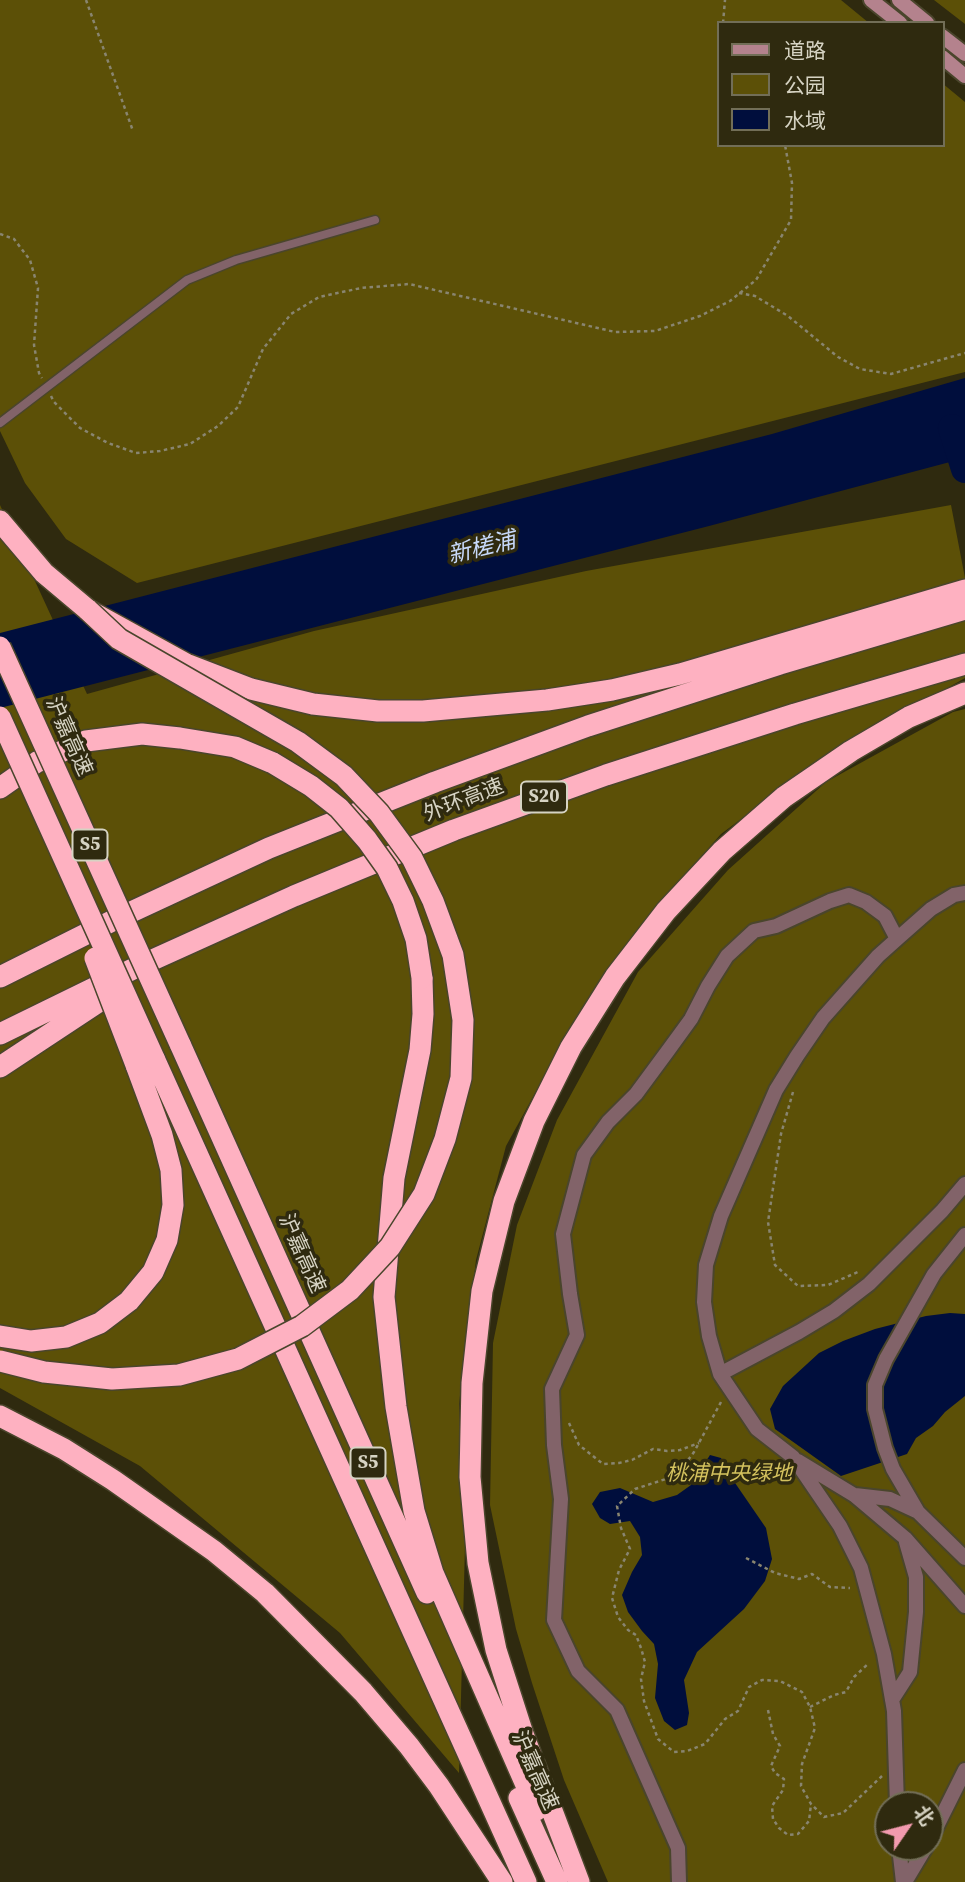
<!DOCTYPE html>
<html>
<head>
<meta charset="utf-8">
<style>
	body { margin:0 }
	#map { position:relative; width:965px; height:1882px; overflow:hidden; background:#2f2a0f; font-family:"Source Serif 4","Noto Sans SC",serif }
	canvas { display:block }
	.legend { position:absolute; left:717px; top:21px; width:228px; height:126px; box-sizing:border-box; background:#2f2a0f; border:2px solid #726e57; margin:0; padding:9px 12px; list-style:none; font-size:21px; color:#d6d3c3 }
	.legend li { display:flex; align-items:center; gap:14px; height:35px }
	.legend b { width:35px; border:2px solid #726e57 }
	.north { position:absolute; left:874px; top:1791px; width:70px; height:70px; box-sizing:border-box; background:#2f2a0f; border:2px solid #726e57; border-radius:50%; rotate:55deg; font-size:19px; font-weight:700; line-height:28px; text-align:center; color:#d6d3c3 }
	.north::after { content:''; display:block; margin:auto; width:24px; height:32px; background:#f29aae; clip-path:polygon(50% 0,100% 100%,50% 72%,0 100%) }
</style>
</head>
<body>
<div id="map">
<canvas width="965" height="1882"></canvas>
<ul class="legend">
<li><b style="height:9px;background:#b4828d"></b>道路</li>
<li><b style="height:19px;background:#5c5007"></b>公园</li>
<li><b style="height:19px;background:#000e3d"></b>水域</li>
</ul>
<div class="north">北</div>
</div>
<script>
const c = document.querySelector('canvas').getContext('2d');
c.lineJoin = 'round';
function paint(path, color) {
  c.fillStyle = color;
  c.fill(path, 'evenodd');
}
function shape(rows) {
  const path = new Path2D();
  for (const r of rows) {
    path.moveTo(r[0], r[1]);
    for (let i = 2; i < r.length; i += 2) path.lineTo(r[i], r[i + 1]);
  }
  return path;
}
function stroke(path, color, width, dash) {
  c.strokeStyle = color;
  c.lineWidth = width;
  c.lineCap = dash ? 'butt' : 'round';
  c.setLineDash(dash || []);
  c.stroke(path);
}
function drawText(font, color, halo, rows, align = 'center') {
  c.font = font + ' "Source Serif 4","Noto Sans SC",serif';
  c.lineWidth = 7;
  c.setLineDash([]);
  c.textBaseline = 'middle';
  c.strokeStyle = halo;
  c.fillStyle = color;
  for (const [text, x, y, turn = 0] of rows) {
    c.save();
    c.translate(x, y);
    c.rotate((+turn || 0) * Math.PI / 180);
    c.textAlign = isNaN(turn) ? turn : align;
    if (halo) c.strokeText(text, 0, 0);
    c.fillText(text, 0, 0);
    c.restore();
  }
}
paint(shape([
	[0,0,841,0,869,23,718,23,718,145,942,145,942,83,965,102,965,372,137,583,66,539,25,483,0,431],
	[934,0,965,0,965,24],
	[0,505,87,694,314,631,586,571,951,505,965,578,965,678,815,764,721,834,648,917,573,1024,506,1146,476,1260,459,1404,465,1546,459,1773,340,1633,140,1466,0,1388],
	[965,709,965,1882,608,1882,564,1780,532,1683,516,1629,490,1505,493,1343,517,1225,557,1120,638,972,728,870,826,782,953,712],
	[888,1805,930,1805,930,1847,888,1847]
]), '#5c5007');
paint(shape([
	[965,378,965,458,709,526,0,708,0,633,772,434],
	[950,1313,965,1314,965,1396,945,1412,933,1426,916,1438,907,1454,841,1476,775,1429,770,1409,783,1386,819,1353,843,1341,875,1329,926,1316],
	[710,1455,721,1458,733,1480,766,1528,772,1559,765,1581,744,1609,697,1652,684,1680,689,1713,687,1725,675,1730,664,1721,655,1698,658,1664,654,1644,642,1631,628,1612,622,1595,632,1572,642,1555,640,1537,630,1521,610,1524,600,1518,592,1504,600,1492,620,1488,653,1502,677,1495,691,1485]
]), '#000e3d');
stroke(shape([
	[952,428,965,469]
]), '#000e3d', 28);
const lane = shape([
	[0,423,187,280,236,260,375,220]
]);
const street = shape([
	[897,939,931,909,954,895,965,893],
	[720,1374,799,1332,834,1311,869,1284,942,1211,965,1184],
	[798,1461,854,1495,905,1538,965,1606],
	[855,1495,890,1499,918,1512,965,1558],
	[918,1512,893,1469,885,1448,875,1409,875,1385,886,1359,934,1274,965,1235],
	[892,1700,910,1672,916,1612,916,1577,906,1542],
	[930,1840,965,1770],
	[899,1847,903,1882],
	[679,1882,678,1848,617,1710,578,1671,554,1620,561,1499,554,1445,552,1389,577,1335,570,1294,563,1234,584,1155,608,1122,636,1094,667,1052,691,1019,708,986,727,956,754,931,776,926,830,901,849,895,866,902,885,916,897,939,878,956,823,1018,797,1056,776,1090,721,1216,706,1265,704,1302,709,1336,720,1374,757,1429,793,1457,840,1526,861,1568,884,1654,894,1711,897,1805],
	[905,1882,926,1847]
]);
const secondary = shape([
	[871,0,900,23],
	[899,0,927,23],
	[942,36,965,54],
	[942,57,965,76]
]);
const highway = shape([
	[0,521,44,573,88,610,186,664,251,689,313,704,378,711,423,711,547,700,612,690,680,674,965,590],
	[0,788,37,762,86,741,142,734,180,738,235,747,273,763],
	[0,977,114,920,269,848,435,782,588,726,780,664,965,609],
	[422,978,423,1014,420,1050,394,1178,384,1297,396,1407,414,1511,433,1573,537,1810],
	[0,1034,137,967,294,896,454,830,606,775,795,714,965,664],
	[180,1044,427,1593],
	[154,1058,526,1882],
	[0,1067,112,993,117,988],
	[0,1336,31,1341,66,1337,100,1323,129,1301,153,1272,167,1240,173,1205,171,1170,162,1135,136,1065],
	[0,1416,64,1449,113,1480,214,1551,265,1593,363,1692,409,1746,439,1786,502,1882],
	[519,1798,557,1882],
	[579,1882,523,1734,496,1650,478,1563,470,1477,472,1383,482,1291,504,1201,534,1121,571,1047,615,977,666,911,722,851,784,797,851,751,909,717,965,693]
]);
stroke(lane, '#4a452c', 11);
stroke(street, '#4a452c', 18);
stroke(secondary, '#4a452c', 18);
stroke(highway, '#4a452c', 24);
stroke(shape([
	[86,0,133,131],
	[723,23,725,0],
	[0,234,14,239,30,260,38,288,34,345,39,373,42,378],
	[739,293,755,296,788,316,838,357,860,369,891,374,965,353],
	[51,396,54,402,80,428,108,443,136,453,160,451,190,444,218,426,238,407,263,349,291,314,319,297,361,288,409,284,615,332,655,331,700,316,730,301,756,280,791,220,792,183,785,145],
	[793,1092,781,1134,768,1222,775,1265,798,1286,828,1285,858,1272],
	[721,1402,694,1452,680,1471,672,1477,635,1489,617,1506,621,1528,630,1549,619,1570,612,1598,618,1617,628,1630,636,1635,641,1648,645,1662,641,1679,644,1701,658,1739,674,1752,687,1751,705,1744,725,1719,738,1711,749,1687,762,1680,780,1681,802,1692,810,1707,815,1728,802,1764,801,1786,811,1804,824,1817,843,1813,882,1776],
	[569,1423,579,1445,603,1464,619,1463,632,1460,653,1449,667,1451,680,1450,699,1443],
	[746,1558,775,1573,799,1579,812,1574,830,1587,850,1588],
	[810,1707,834,1695,846,1692,854,1677,869,1663],
	[768,1710,773,1734,780,1746,771,1766,775,1773,784,1779,783,1790,772,1806,773,1819,779,1828,788,1835,798,1834,809,1821,811,1804]
]), '#898570', 2.5, [3.5, 3.5]);
stroke(lane, '#826369', 8);
stroke(street, '#826369', 14);
stroke(secondary, '#b4828d', 14);
stroke(highway, '#feb1c1', 21);
const highwayBridge = shape([
	[0,647,180,1044],
	[0,717,154,1058],
	[273,763,311,786,339,808,367,840,387,868,403,901,416,939,422,978],
	[95,958,136,1065],
	[0,1361,44,1372,112,1379,179,1375,238,1359,302,1326,350,1290,390,1247,424,1194,445,1139,461,1078,463,1020,453,955,433,901,412,858,379,813,344,776,298,742,119,639,88,610]
]);
stroke(highwayBridge, '#4a452c', 24, []);
stroke(highwayBridge, '#feb1c1', 21);
for (const [x, y, w] of [
	[544,797,46],
	[90,845,35],
	[368,1463,35]
]) {
  const box = new Path2D();
  box.roundRect(x - w / 2, y - 15.5, w, 31, 5);
  c.fillStyle = '#2f2a0f';
  c.fill(box);
  stroke(box, '#d6d3c3', 2);
}
drawText('bold 19px', '#d6d3c3', null, [
	["S20",544,797],
	["S5",90,845],
	["S5",368,1463]
]);
drawText('21px', '#d6d3c3', '#2f2a0f', [
	["沪嘉高速",68,737,66],
	["外环高速",464,801,-21],
	["沪嘉高速",301,1254,66],
	["沪嘉高速",534,1771,66]
]);
drawText('italic 21px', '#d4c25e', '#2f2a0f', [
	["桃浦中央绿地",729,1475]
]);
drawText('italic 23px', '#c7d9fa', '#2f2a0f', [
	["新槎浦",482,549,-14]
]);
</script>
</body>
</html>
